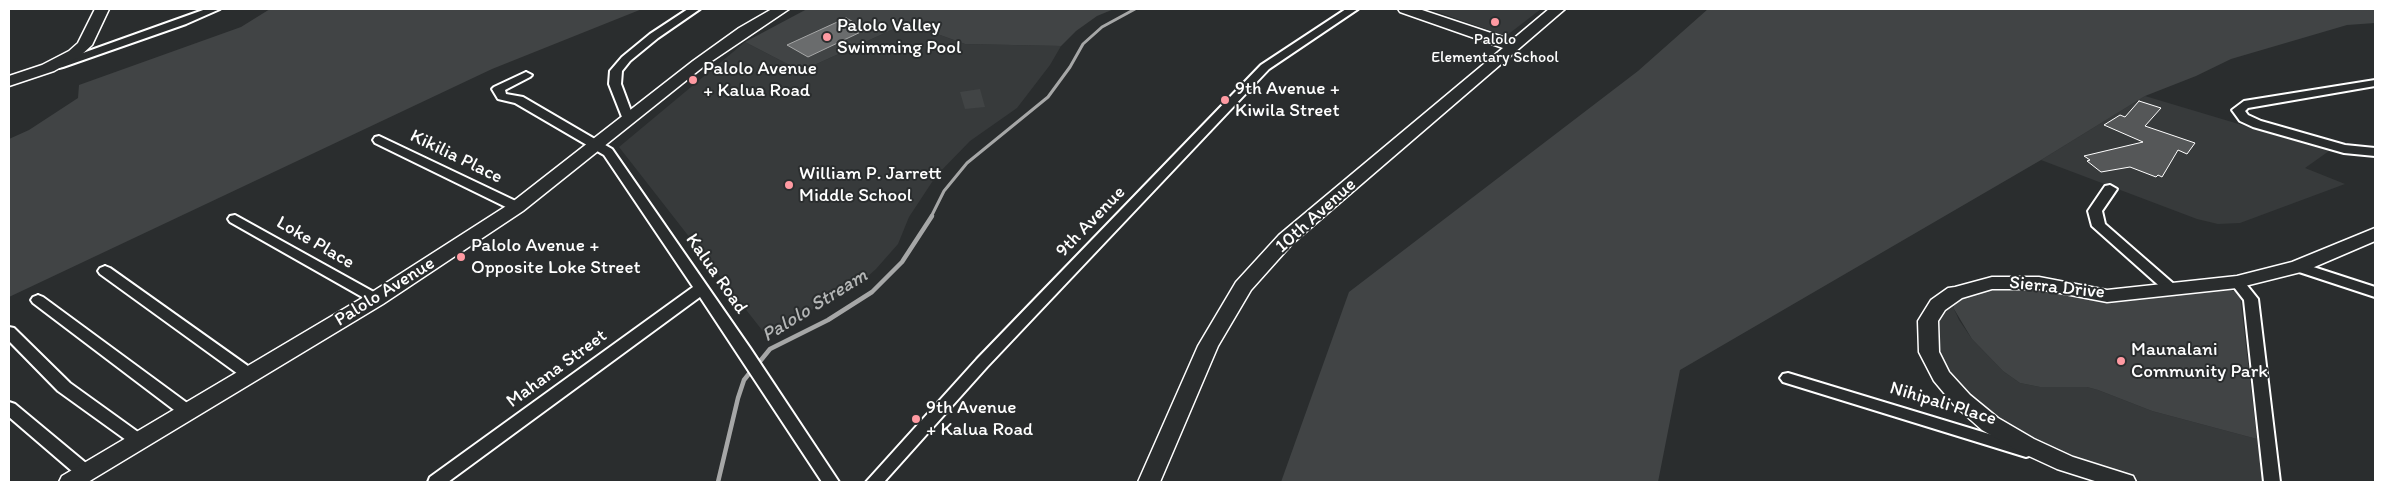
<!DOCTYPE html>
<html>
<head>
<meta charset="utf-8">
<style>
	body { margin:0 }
	#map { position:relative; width:2384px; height:491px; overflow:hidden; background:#2a2d2e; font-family:Itim,sans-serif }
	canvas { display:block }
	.frame { position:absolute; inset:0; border:10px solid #fff; pointer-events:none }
</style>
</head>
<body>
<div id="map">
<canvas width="2384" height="491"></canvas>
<div class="frame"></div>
</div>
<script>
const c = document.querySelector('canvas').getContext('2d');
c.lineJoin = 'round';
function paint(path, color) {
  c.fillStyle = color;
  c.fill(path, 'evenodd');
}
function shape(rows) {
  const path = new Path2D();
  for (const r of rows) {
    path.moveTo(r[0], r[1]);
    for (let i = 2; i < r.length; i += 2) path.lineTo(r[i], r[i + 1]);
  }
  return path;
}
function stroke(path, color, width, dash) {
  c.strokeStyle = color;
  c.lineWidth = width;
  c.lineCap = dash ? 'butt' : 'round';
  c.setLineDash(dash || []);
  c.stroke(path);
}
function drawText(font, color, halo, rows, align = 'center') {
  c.font = font + ' Itim,sans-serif';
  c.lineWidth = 4;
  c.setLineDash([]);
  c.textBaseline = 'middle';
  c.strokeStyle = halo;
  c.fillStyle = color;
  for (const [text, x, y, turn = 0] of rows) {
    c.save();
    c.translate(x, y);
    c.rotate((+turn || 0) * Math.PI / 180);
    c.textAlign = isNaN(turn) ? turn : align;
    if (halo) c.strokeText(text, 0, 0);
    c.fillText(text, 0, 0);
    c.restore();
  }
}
paint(shape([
	[1429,9,1541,9,1506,36],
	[907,23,965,44,1061,46,1050,65,1017,108,970,141,936,176,909,217,898,244,876,269,856,287,765,334,619,147,745,42,801,71],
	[2145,96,2329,151,2305,168,2345,184,2240,223,2218,224,2197,219,2041,160],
	[1954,302,1954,309,1959,320,1972,339,2003,371,2020,383,2040,387,2087,387,2098,390,2152,411,2257,439,2263,482,2144,482,2067,457,2015,434,1953,382,1937,351,1937,323,1946,308]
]), '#373a3b');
paint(shape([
	[270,9,642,9,492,69,9,297,9,139,29,130,78,98,79,85,241,27],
	[807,9,1114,9,1097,16,1076,31,1061,46,965,44,907,23,801,71,745,42],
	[1708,9,2375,9,2375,23,2347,25,2231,59,2196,76,2145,96,2041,160,1680,370,1658,482,1281,482,1349,292,1638,71],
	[980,89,985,107,965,109,960,92],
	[2008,288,2036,290,2111,302,2226,289,2238,292,2240,295,2257,439,2152,411,2098,390,2087,387,2040,387,2020,383,2003,371,1972,339,1954,309,1954,302,1963,297,1983,291]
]), '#414445');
const water = shape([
	[846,18,867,29,808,57,787,45,846,18]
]);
paint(water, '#6a6c6d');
stroke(water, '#a6a7a7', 1);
stroke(shape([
	[931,217,944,191,967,163,1048,97,1070,67,1083,44,1102,27,1135,9]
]), '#a6a7a7', 3);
stroke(shape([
	[757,365,770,349,828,320,872,292,902,262,932,216],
	[718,482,738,398,744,380,752,370]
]), '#a6a7a7', 4.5);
const building = shape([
	[2139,101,2161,108,2145,126,2195,143,2187,154,2178,150,2162,177,2158,175,2156,177,2130,167,2101,172,2087,161,2090,160,2084,156,2143,142,2104,125,2120,115,2125,117,2139,101]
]);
paint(building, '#555758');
stroke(building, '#fff', 1);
const street = shape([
	[206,9,220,9,186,24,63,67,59,68,53,65,55,63,206,9],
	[688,9,700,9,658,38,630,61,622,71,621,84,634,119,632,122,624,122,609,84,610,71,622,57,650,34,688,9],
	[1346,9,1358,9,1269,69,987,367,884,482,866,482,977,359,1261,65,1346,9],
	[526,72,532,75,530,77,505,90,506,94,523,97,612,149,750,348,839,482,822,482,700,297,448,482,428,482,430,477,693,287,604,155,515,103,498,99,492,89,494,87,526,72],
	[2375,80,2375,86,2248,108,2245,111,2248,115,2261,121,2345,145,2375,148,2375,156,2344,153,2253,127,2240,121,2232,110,2244,101,2375,80],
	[379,136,522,204,524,207,522,210,512,210,375,143,373,140,375,137,379,136],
	[2110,185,2117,189,2102,211,2105,224,2175,285,2177,288,2175,291,2165,291,2092,226,2088,211,2105,186,2110,185],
	[235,215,381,296,383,299,376,304,371,302,230,222,228,219,230,216,235,215],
	[2298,262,2375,287,2375,297,2293,270,2291,267,2293,264,2298,262],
	[105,266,110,268,255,371,258,375,255,379,245,379,100,274,98,271,100,268,105,266],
	[2237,277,2242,279,2258,299,2280,482,2264,482,2244,300,2230,282,2237,277],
	[38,295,43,297,194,408,196,412,194,416,188,418,182,416,33,303,31,300,33,297,38,295],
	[9,327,14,328,70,383,145,437,147,441,145,445,139,447,133,445,58,391,9,341,9,327],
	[1788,373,2032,447,2034,451,2032,455,2026,457,1783,382,1780,378,1783,374,1788,373],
	[9,402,15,404,92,468,94,473,92,478,86,479,80,478,9,417,9,402]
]);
const secondary = shape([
	[95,9,109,9,92,45,79,57,54,71,9,86,9,76,42,65,69,51,78,43,95,9],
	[772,9,789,9,703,67,523,211,383,304,88,482,59,482,62,476,369,294,511,203,693,61,739,28,772,9],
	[1398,9,1419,9,1512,40,1549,9,1565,9,1293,243,1251,290,1218,346,1160,482,1138,482,1198,346,1236,282,1279,235,1503,48,1400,12,1398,9],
	[2375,228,2375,241,2305,271,2237,288,2107,302,2039,289,1992,289,1962,298,1945,310,1938,321,1939,352,1949,372,1970,395,1998,418,2034,439,2073,457,2133,476,2136,482,2098,482,2057,469,2018,451,1982,430,1954,405,1934,381,1919,352,1918,321,1931,300,1948,288,1955,287,1992,277,2039,277,2107,290,2237,276,2292,262,2375,228]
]);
stroke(street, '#fff', 4);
stroke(secondary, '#fff', 3);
paint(street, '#2a2d2e');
paint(secondary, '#2a2d2e');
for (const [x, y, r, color] of [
	[1495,22,5,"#ff9aa2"],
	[827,37,5,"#ff9aa2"],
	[693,80,5,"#ff9aa2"],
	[1225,100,5,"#ff9aa2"],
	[789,185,5,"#ff9aa2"],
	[461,257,5,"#ff9aa2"],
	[2121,361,5,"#ff9aa2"],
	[916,419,5,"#ff9aa2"]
]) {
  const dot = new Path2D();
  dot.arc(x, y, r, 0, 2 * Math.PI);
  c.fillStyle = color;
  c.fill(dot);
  stroke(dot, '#2a2d2e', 2);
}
drawText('16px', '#fff', '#2a2d2e', [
	["Palolo",1495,40],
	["Elementary School",1495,58]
]);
drawText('19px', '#fff', '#2a2d2e', [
	["Palolo Valley",837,26],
	["Swimming Pool",837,48],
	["Palolo Avenue",703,69],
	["+ Kalua Road",703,91],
	["9th Avenue +",1235,89],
	["Kiwila Street",1235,111],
	["William P. Jarrett",799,174],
	["Middle School",799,196],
	["Palolo Avenue +",471,246],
	["Opposite Loke Street",471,268],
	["Maunalani",2131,350],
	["Community Park",2131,372],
	["9th Avenue",926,408],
	["+ Kalua Road",926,430]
], 'left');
drawText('19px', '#fff', '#2a2d2e', [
	["Kikilia Place",456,157,26],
	["10th Avenue",1316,216,-42],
	["9th Avenue",1091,222,-46],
	["Loke Place",315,243,30],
	["Kalua Road",716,274,55],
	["Sierra Drive",2057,288,6],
	["Palolo Avenue",385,292,-32],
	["Mahana Street",557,369,-36],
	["Nihipali Place",1943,404,17]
]);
drawText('italic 20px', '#b4b6b6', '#2a2d2e', [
	["Palolo Stream",815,306,-32]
]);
</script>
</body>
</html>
